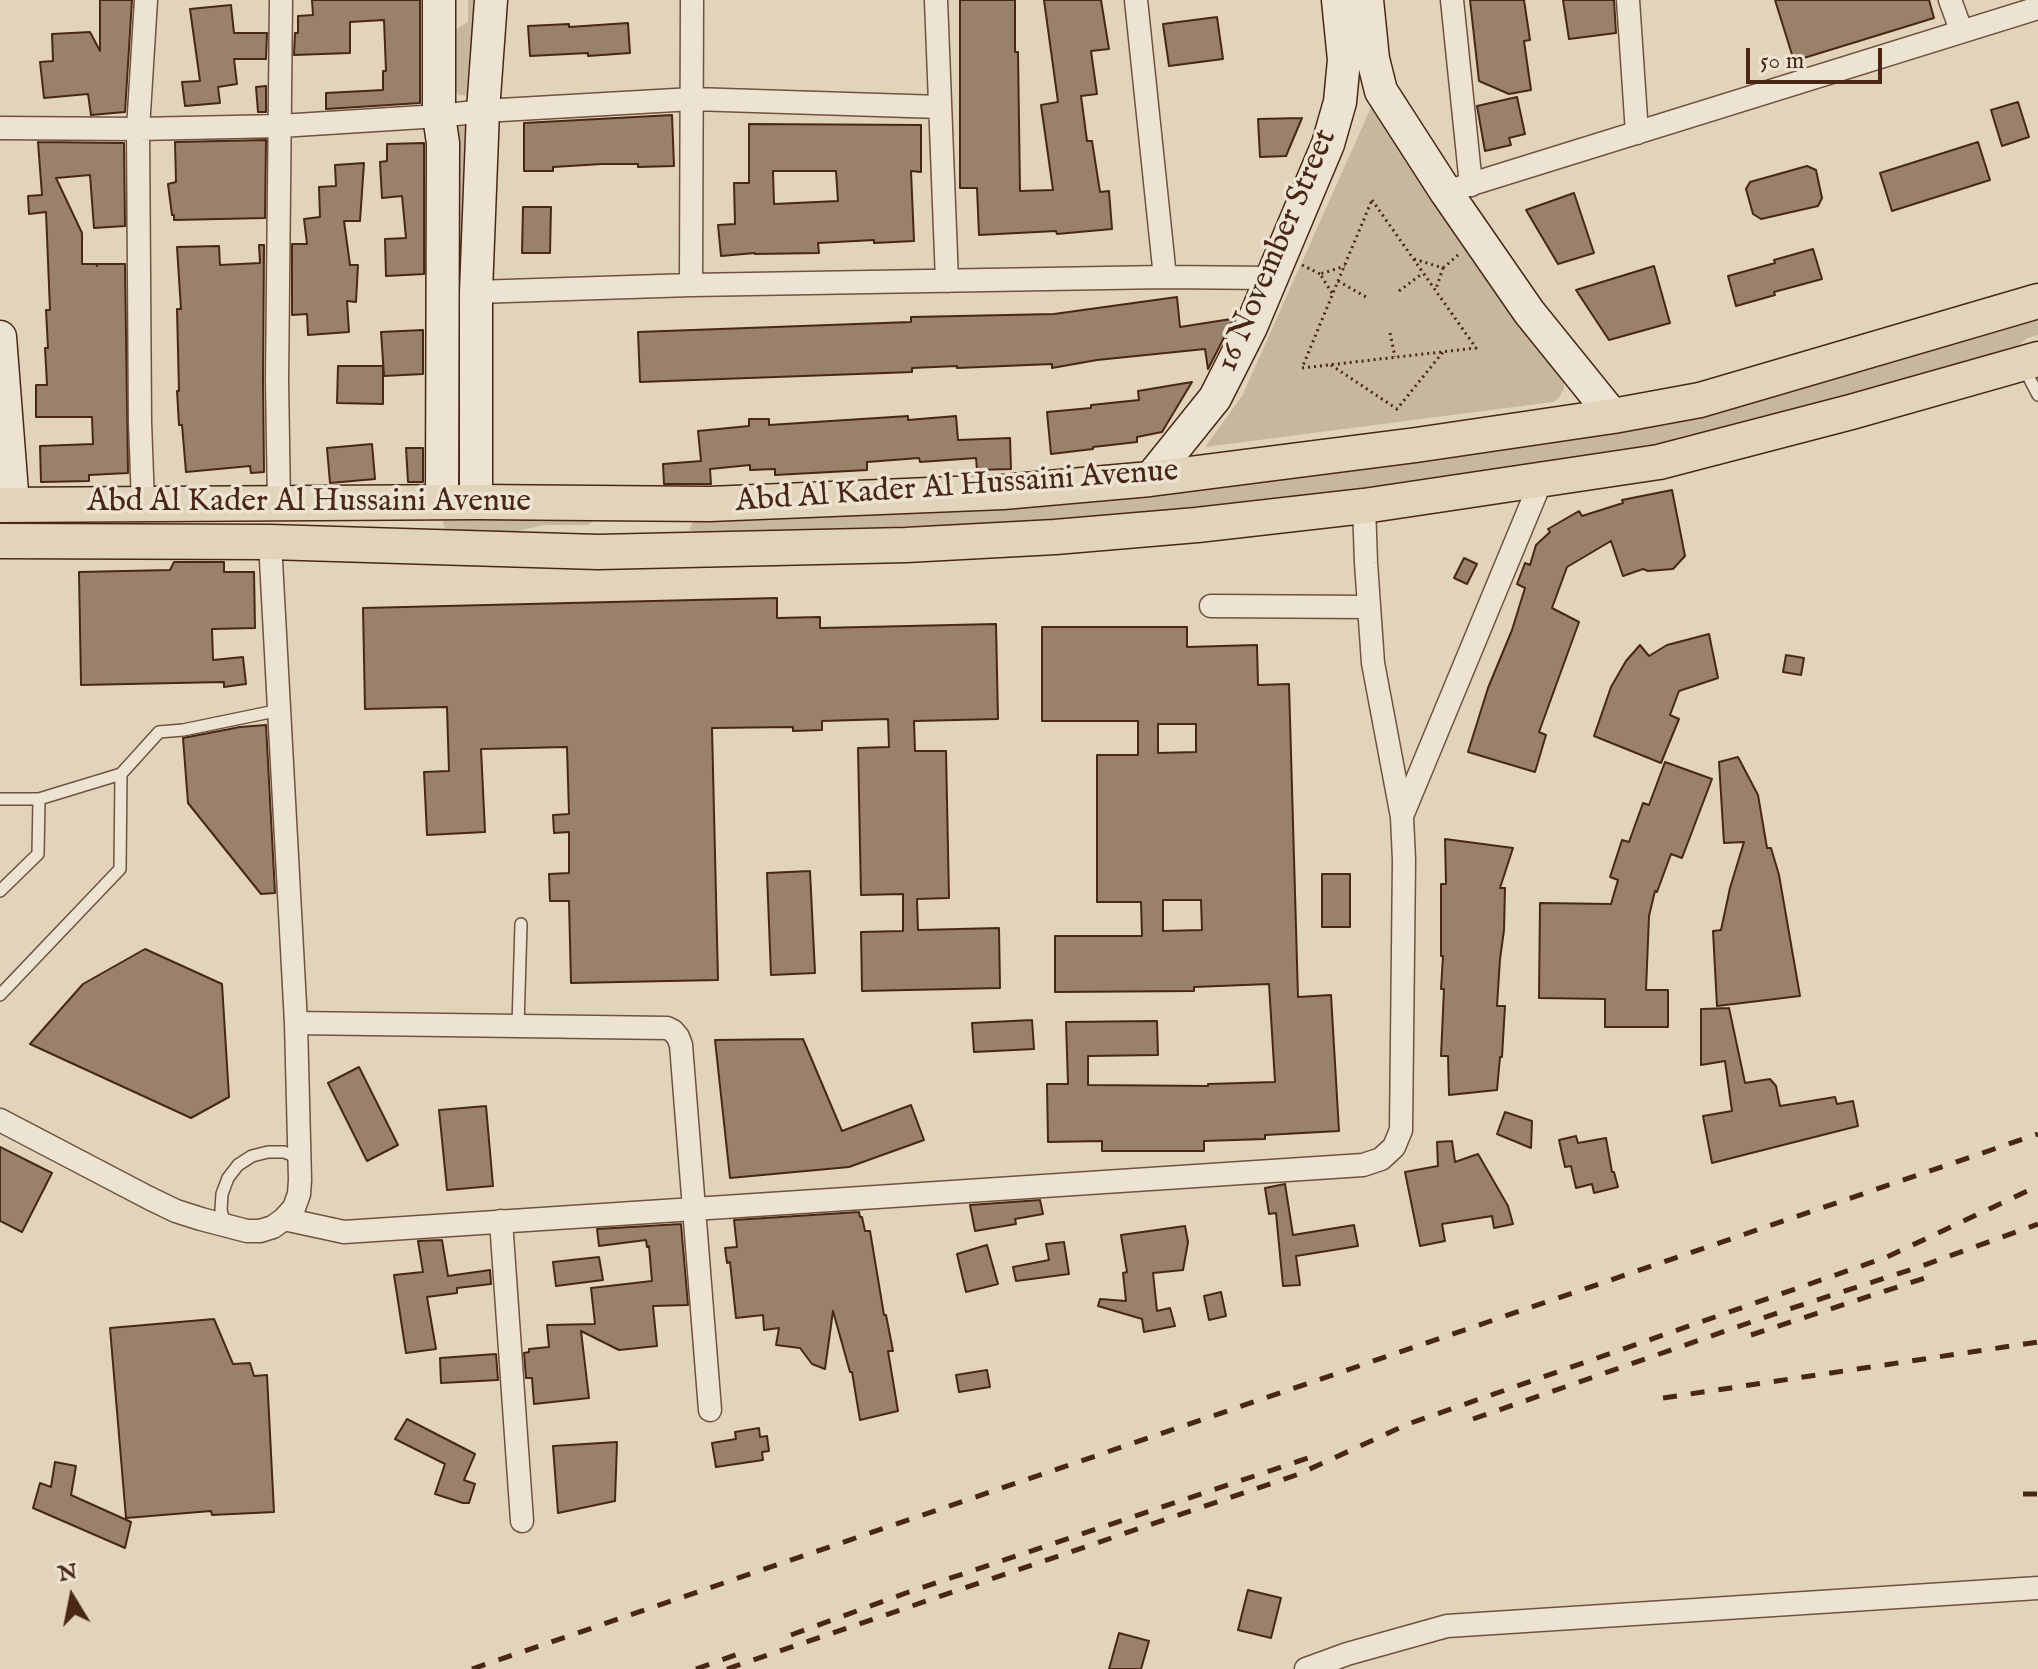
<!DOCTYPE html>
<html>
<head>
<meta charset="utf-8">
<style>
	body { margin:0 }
	#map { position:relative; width:2038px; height:1669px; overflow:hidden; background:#e2d4bb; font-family:"IM FELL English",serif }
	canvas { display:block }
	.north { position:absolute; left:32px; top:1557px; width:80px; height:80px; -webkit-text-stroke:6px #ece3d3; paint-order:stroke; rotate:350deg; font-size:22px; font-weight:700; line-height:32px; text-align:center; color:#4a2715 }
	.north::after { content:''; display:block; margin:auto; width:28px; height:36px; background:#4a2715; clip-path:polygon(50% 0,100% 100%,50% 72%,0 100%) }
	.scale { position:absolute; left:1746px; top:48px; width:136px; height:36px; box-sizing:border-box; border:4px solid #4a2715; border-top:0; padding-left:10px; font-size:24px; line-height:28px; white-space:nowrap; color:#4a2715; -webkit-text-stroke:6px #ece3d3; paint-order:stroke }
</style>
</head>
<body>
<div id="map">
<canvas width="2038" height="1669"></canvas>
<div class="north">N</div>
<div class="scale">50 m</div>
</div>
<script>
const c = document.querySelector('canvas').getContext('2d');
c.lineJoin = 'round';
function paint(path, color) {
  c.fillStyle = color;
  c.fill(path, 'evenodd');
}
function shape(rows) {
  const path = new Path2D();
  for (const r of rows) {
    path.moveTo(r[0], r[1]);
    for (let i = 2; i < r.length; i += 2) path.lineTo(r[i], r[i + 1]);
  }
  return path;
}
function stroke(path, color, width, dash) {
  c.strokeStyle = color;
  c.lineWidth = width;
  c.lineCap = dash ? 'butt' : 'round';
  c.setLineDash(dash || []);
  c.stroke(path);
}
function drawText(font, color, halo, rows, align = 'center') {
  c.font = font + ' "IM FELL English",serif';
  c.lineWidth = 7;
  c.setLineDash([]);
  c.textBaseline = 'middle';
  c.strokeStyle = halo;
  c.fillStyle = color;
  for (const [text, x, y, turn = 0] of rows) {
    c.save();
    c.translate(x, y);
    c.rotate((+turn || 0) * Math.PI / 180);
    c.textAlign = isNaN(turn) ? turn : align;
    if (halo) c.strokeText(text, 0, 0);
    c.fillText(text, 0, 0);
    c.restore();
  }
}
paint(shape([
	[468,0,489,0,476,96,459,95,454,88,454,30,468,22],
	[1373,103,1564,379,1564,388,1559,398,1553,402,1205,447,1242,396],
	[472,119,473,267,458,266,455,125],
	[2038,320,2038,335,2027,338,2012,351,1656,449,1404,486,1193,508,941,528,694,532,689,529,693,522,739,519,1635,427,1779,395],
	[439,513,591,518,591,523,588,525,544,525,513,532,446,530]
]), '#c8b79f');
const building = shape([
	[100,0,132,0,125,112,91,115,88,94,44,98,40,62,53,61,52,34,90,32,100,51,100,0],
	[312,0,420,0,420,103,326,109,326,93,383,90,383,71,386,71,384,20,350,22,350,53,294,55,295,33,298,33,298,16,313,15,312,0],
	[960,0,1015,0,1015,52,1018,52,1020,191,1053,190,1041,105,1058,102,1044,0,1101,0,1109,49,1091,51,1097,94,1081,96,1087,141,1092,141,1100,192,1109,191,1112,229,1057,234,1056,231,979,235,977,188,960,188,960,0],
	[1470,0,1524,0,1530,40,1524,41,1531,90,1509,94,1479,81,1470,0],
	[1563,0,1614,0,1616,33,1569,39,1563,0],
	[1775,0,1929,0,1934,18,1794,61,1775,0],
	[231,5,234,33,267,33,266,59,234,59,237,84,218,87,220,103,185,106,182,82,200,81,190,9,231,5],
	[1217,17,1223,59,1169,66,1163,24,1217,17],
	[628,23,630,53,588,56,588,53,530,56,528,26,569,24,569,27,628,23],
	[266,86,266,112,258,112,256,87,266,86],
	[1517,97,1525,134,1509,138,1511,145,1485,151,1477,106,1517,97],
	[2018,102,2029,137,2002,146,1991,110,2018,102],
	[672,115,674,166,638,167,638,164,602,164,553,167,553,171,524,171,524,123,672,115],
	[1302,118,1286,156,1260,157,1258,119,1302,118],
	[749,124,921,125,921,172,911,171,914,241,874,243,874,240,818,243,819,253,755,254,755,253,721,256,718,225,735,224,734,183,749,183,749,124],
	[773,171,836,171,838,201,774,204,773,171],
	[266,140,265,218,174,220,174,215,172,215,168,184,176,182,175,142,266,140],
	[38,142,124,143,125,226,94,228,90,175,56,178,82,233,82,264,96,264,97,266,97,264,125,264,128,473,89,475,89,481,41,482,40,446,93,444,92,417,36,417,36,385,47,385,45,348,48,348,46,310,50,310,46,212,29,214,28,196,42,195,38,142],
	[1978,142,1990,180,1892,211,1880,173,1978,142],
	[424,143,424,274,386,276,385,239,406,238,402,196,382,198,380,162,387,161,387,144,424,143],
	[364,163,360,221,344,221,350,265,358,265,356,302,347,301,349,332,308,335,307,314,292,315,292,244,307,244,304,219,320,217,319,187,336,186,335,165,364,163],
	[1807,166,1816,170,1822,198,1818,206,1761,219,1753,214,1746,189,1750,182,1807,166],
	[1574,193,1594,253,1558,264,1526,210,1574,193],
	[523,207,551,207,550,253,522,253,523,207],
	[259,245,264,245,263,380,264,472,251,473,250,466,186,472,182,425,179,425,177,391,179,391,177,309,181,309,177,247,219,246,220,265,260,263,259,245],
	[1813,249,1822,279,1774,292,1775,295,1736,306,1728,276,1775,263,1774,260,1813,249],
	[1654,266,1670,323,1609,340,1576,290,1654,266],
	[1177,297,1180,327,1231,319,1232,322,1208,369,1205,349,1097,360,1052,368,1052,364,957,368,957,366,912,368,912,372,640,382,638,332,911,322,911,317,1054,314,1177,297],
	[423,330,423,374,384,376,381,332,423,330],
	[338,366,383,366,383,404,337,403,338,366],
	[1192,382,1162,432,1137,437,1137,442,1093,447,1093,449,1051,454,1047,412,1091,408,1091,405,1139,400,1138,391,1192,382],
	[908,416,908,420,956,416,958,440,1010,438,1011,469,977,470,976,458,920,462,919,458,867,462,867,470,775,475,775,469,750,470,750,465,710,469,711,484,664,484,663,464,701,461,698,431,749,426,749,419,769,419,769,425,908,416],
	[372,444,375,479,330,483,327,448,372,444],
	[406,448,423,448,423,482,408,482,406,448],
	[1672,490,1685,556,1673,569,1648,571,1643,569,1623,576,1611,541,1567,567,1552,608,1579,622,1539,732,1546,735,1535,772,1468,752,1488,688,1512,630,1525,588,1517,584,1525,563,1530,565,1536,545,1550,532,1548,529,1579,511,1582,516,1623,503,1622,500,1672,490],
	[1464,558,1477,564,1467,584,1454,578,1464,558],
	[174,562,224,562,224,572,254,572,255,628,212,629,213,660,243,657,246,684,224,687,224,682,81,685,79,572,170,570,174,562],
	[777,598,777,618,820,617,820,628,996,624,998,719,914,721,915,751,946,751,949,898,917,899,918,930,999,928,1000,988,862,991,861,932,903,931,903,894,861,895,858,748,889,747,888,719,822,721,822,730,793,731,793,727,712,728,718,980,571,983,569,901,550,901,549,874,569,873,569,832,554,833,553,815,569,814,567,747,481,749,485,832,427,835,424,772,449,771,447,707,365,709,363,608,777,598],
	[1042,627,1187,627,1187,647,1257,645,1258,685,1289,684,1298,997,1331,995,1339,1131,1265,1135,1265,1139,1204,1141,1204,1151,1102,1151,1102,1141,1048,1142,1047,1084,1068,1084,1066,1022,1157,1021,1158,1055,1088,1056,1088,1085,1208,1086,1208,1084,1275,1082,1269,984,1194,987,1194,991,1055,992,1055,936,1142,936,1141,902,1097,902,1097,755,1138,755,1138,721,1042,721,1042,627],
	[1158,724,1196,724,1196,752,1158,753,1158,724],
	[1163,900,1201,900,1202,930,1163,931,1163,900],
	[1709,634,1718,678,1679,691,1670,715,1679,719,1661,763,1594,736,1611,687,1626,661,1640,645,1649,656,1667,645,1709,634],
	[1786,655,1804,658,1801,675,1783,672,1786,655],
	[266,725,275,893,261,894,188,803,183,738,240,727,266,725],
	[1738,757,1758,795,1767,848,1771,848,1779,875,1800,996,1717,1006,1713,931,1721,930,1730,888,1744,842,1724,843,1719,762,1738,757],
	[1665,762,1712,779,1682,858,1671,854,1657,892,1655,891,1649,916,1646,990,1668,990,1668,1027,1605,1027,1605,999,1539,998,1540,903,1611,904,1618,880,1610,877,1622,840,1629,842,1643,803,1649,805,1665,762],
	[1445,839,1513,848,1500,888,1505,888,1504,930,1500,959,1497,1006,1505,1006,1502,1057,1500,1057,1497,1090,1449,1095,1448,1056,1441,1056,1444,989,1441,989,1443,956,1441,956,1441,884,1446,884,1445,839],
	[810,871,815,973,771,975,767,873,810,871],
	[1322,874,1350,874,1350,927,1322,927,1322,874],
	[145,949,222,984,229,1097,191,1118,30,1044,83,984,145,949],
	[1729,1008,1745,1083,1770,1079,1776,1086,1780,1106,1835,1097,1837,1104,1853,1101,1858,1126,1712,1163,1703,1116,1732,1111,1725,1061,1701,1065,1701,1009,1729,1008],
	[1032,1020,1034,1049,974,1052,972,1023,1032,1020],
	[803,1039,842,1131,911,1105,924,1140,849,1167,730,1178,715,1040,803,1039],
	[359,1067,398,1145,367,1161,328,1083,359,1067],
	[486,1106,493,1186,447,1190,439,1110,486,1106],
	[1505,1112,1532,1121,1531,1148,1497,1134,1505,1112],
	[1576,1136,1578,1143,1606,1138,1612,1172,1614,1172,1618,1187,1594,1193,1592,1184,1576,1188,1571,1166,1565,1167,1559,1140,1576,1136],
	[1452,1141,1455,1162,1478,1154,1508,1206,1513,1224,1494,1228,1492,1216,1442,1224,1445,1241,1420,1246,1405,1172,1438,1166,1437,1142,1452,1141],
	[0,1147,52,1173,22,1232,0,1221,0,1147],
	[1285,1184,1293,1235,1354,1225,1358,1246,1296,1256,1300,1285,1283,1286,1276,1213,1269,1214,1265,1188,1285,1184],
	[1040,1200,1043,1214,1015,1219,1016,1224,975,1231,970,1205,1040,1200],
	[859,1212,860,1217,862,1217,865,1231,870,1231,884,1315,886,1315,893,1351,888,1351,898,1411,860,1420,852,1372,850,1372,833,1311,825,1369,812,1364,800,1348,776,1345,779,1328,764,1330,763,1315,736,1318,730,1262,727,1263,725,1248,737,1247,734,1220,859,1212],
	[681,1224,688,1305,653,1306,657,1346,619,1350,581,1331,589,1398,534,1404,532,1378,526,1378,524,1353,529,1352,529,1349,549,1347,547,1325,595,1324,591,1288,652,1281,649,1246,647,1247,646,1240,599,1246,597,1229,681,1224],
	[1185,1226,1188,1242,1183,1270,1153,1273,1157,1311,1170,1308,1175,1326,1144,1332,1142,1319,1098,1306,1100,1299,1126,1301,1123,1273,1127,1272,1121,1235,1185,1226],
	[442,1240,448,1276,490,1270,491,1284,457,1288,457,1293,427,1297,436,1349,406,1353,394,1275,423,1272,418,1241,442,1240],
	[1064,1242,1069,1274,1016,1281,1013,1267,1049,1260,1046,1244,1064,1242],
	[987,1245,998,1284,966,1292,957,1254,987,1245],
	[599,1257,603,1280,556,1286,553,1262,599,1257],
	[1221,1292,1226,1316,1209,1320,1204,1296,1221,1292],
	[214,1319,233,1364,250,1363,254,1376,267,1375,274,1512,212,1515,211,1511,126,1518,110,1328,214,1319],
	[496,1354,498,1380,441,1383,440,1358,496,1354],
	[987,1370,990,1387,959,1392,956,1375,987,1370],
	[407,1419,475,1454,464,1480,475,1484,469,1503,463,1503,435,1494,445,1464,395,1439,407,1419],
	[759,1428,760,1437,767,1436,769,1451,762,1452,763,1460,716,1467,712,1443,736,1439,735,1432,759,1428],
	[617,1442,615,1501,558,1513,553,1446,617,1442],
	[55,1462,76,1466,71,1495,131,1522,125,1548,33,1508,40,1483,51,1487,55,1462],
	[1248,1590,1281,1598,1271,1638,1238,1630,1248,1590],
	[1119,1633,1149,1641,1141,1669,1109,1669,1119,1633]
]);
paint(building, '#99816b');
stroke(building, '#4a2715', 2);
const lane = shape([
	[2024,368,2038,395],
	[0,799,39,799,121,774,159,732,183,730,280,710],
	[0,891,38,854,39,799],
	[0,995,120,869,121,774],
	[518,1026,521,924],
	[225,1225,221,1210,222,1194,228,1178,238,1165,252,1156,268,1152,284,1152,299,1158]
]);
const street = shape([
	[936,0,947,281],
	[1136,0,1165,277],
	[1452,0,1471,185],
	[1628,0,1637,133],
	[1950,0,1961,30],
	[0,128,138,129,280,126,439,116,483,111,693,99,940,107],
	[1446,192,2038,8],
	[691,285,692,0],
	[476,292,691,285,1165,277,1271,278],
	[143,503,140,422,138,129,146,0],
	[279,504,277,380,281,0],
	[1211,606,1369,607],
	[1402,816,1541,481],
	[296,1023,667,1028,673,1031,678,1037,681,1045,710,1410],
	[0,1120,149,1198,176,1211,201,1219,247,1231,260,1231,273,1227,284,1219,294,1208,299,1194,300,1180,296,1023,270,542],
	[284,1219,344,1232,1363,1165,1381,1159,1394,1147,1401,1130,1404,860,1402,817,1373,663,1366,563,1364,506],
	[501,1221,522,1521],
	[1306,1669,1347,1654,1447,1626,2038,1588]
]);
const secondary = shape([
	[439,0,439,116,443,143,442,502],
	[1367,0,1373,59,1381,91,1446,192,1529,312,1613,416],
	[0,337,13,505],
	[1150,479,1215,398,1251,327,1328,144,1340,102,1344,60,1338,0],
	[476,502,476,292,483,111,491,0]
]);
const primary = shape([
	[0,505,476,502,709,504,1003,492,1150,479,1416,445,1613,416,1700,400,2038,301],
	[0,541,270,542,598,552,906,545,1055,537,1197,525,1364,506,1659,462,1851,412,2038,359]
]);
stroke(lane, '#70523e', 14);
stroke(street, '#70523e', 25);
stroke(secondary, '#4a2715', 35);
stroke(primary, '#4a2715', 37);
stroke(shape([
	[1372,200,1476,348,1302,368,1338,281,1372,200],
	[1414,259,1443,268,1436,289],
	[1302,265,1320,274],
	[1443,268,1458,255],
	[1338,281,1366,297],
	[1399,291,1423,273],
	[1332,293,1320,274,1345,266],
	[1390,333,1395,357],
	[1331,365,1397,409,1443,352]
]), '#4a2715', 3, [2, 4]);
stroke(lane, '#ece3d3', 11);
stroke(street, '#ece3d3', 22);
stroke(secondary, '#ece3d3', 32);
stroke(primary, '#e2d4bb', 34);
stroke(shape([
	[1751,1335,1937,1274],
	[1663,1398,2038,1342],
	[1473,1419,1780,1312,1922,1266,2038,1224],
	[2023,1494,2038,1494],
	[791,1635,906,1593,1317,1455],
	[472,1669,2038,1134],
	[696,1669,738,1654],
	[727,1669,1299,1474,1408,1424,1887,1257,2038,1186]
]), '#4a2715', 5, [14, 14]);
drawText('32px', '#4a2715', '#ece3d3', [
	["16 November Street",1278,251,-67],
	["Abd Al Kader Al Hussaini Avenue",957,488,-4],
	["Abd Al Kader Al Hussaini Avenue",309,503]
]);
</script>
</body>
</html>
